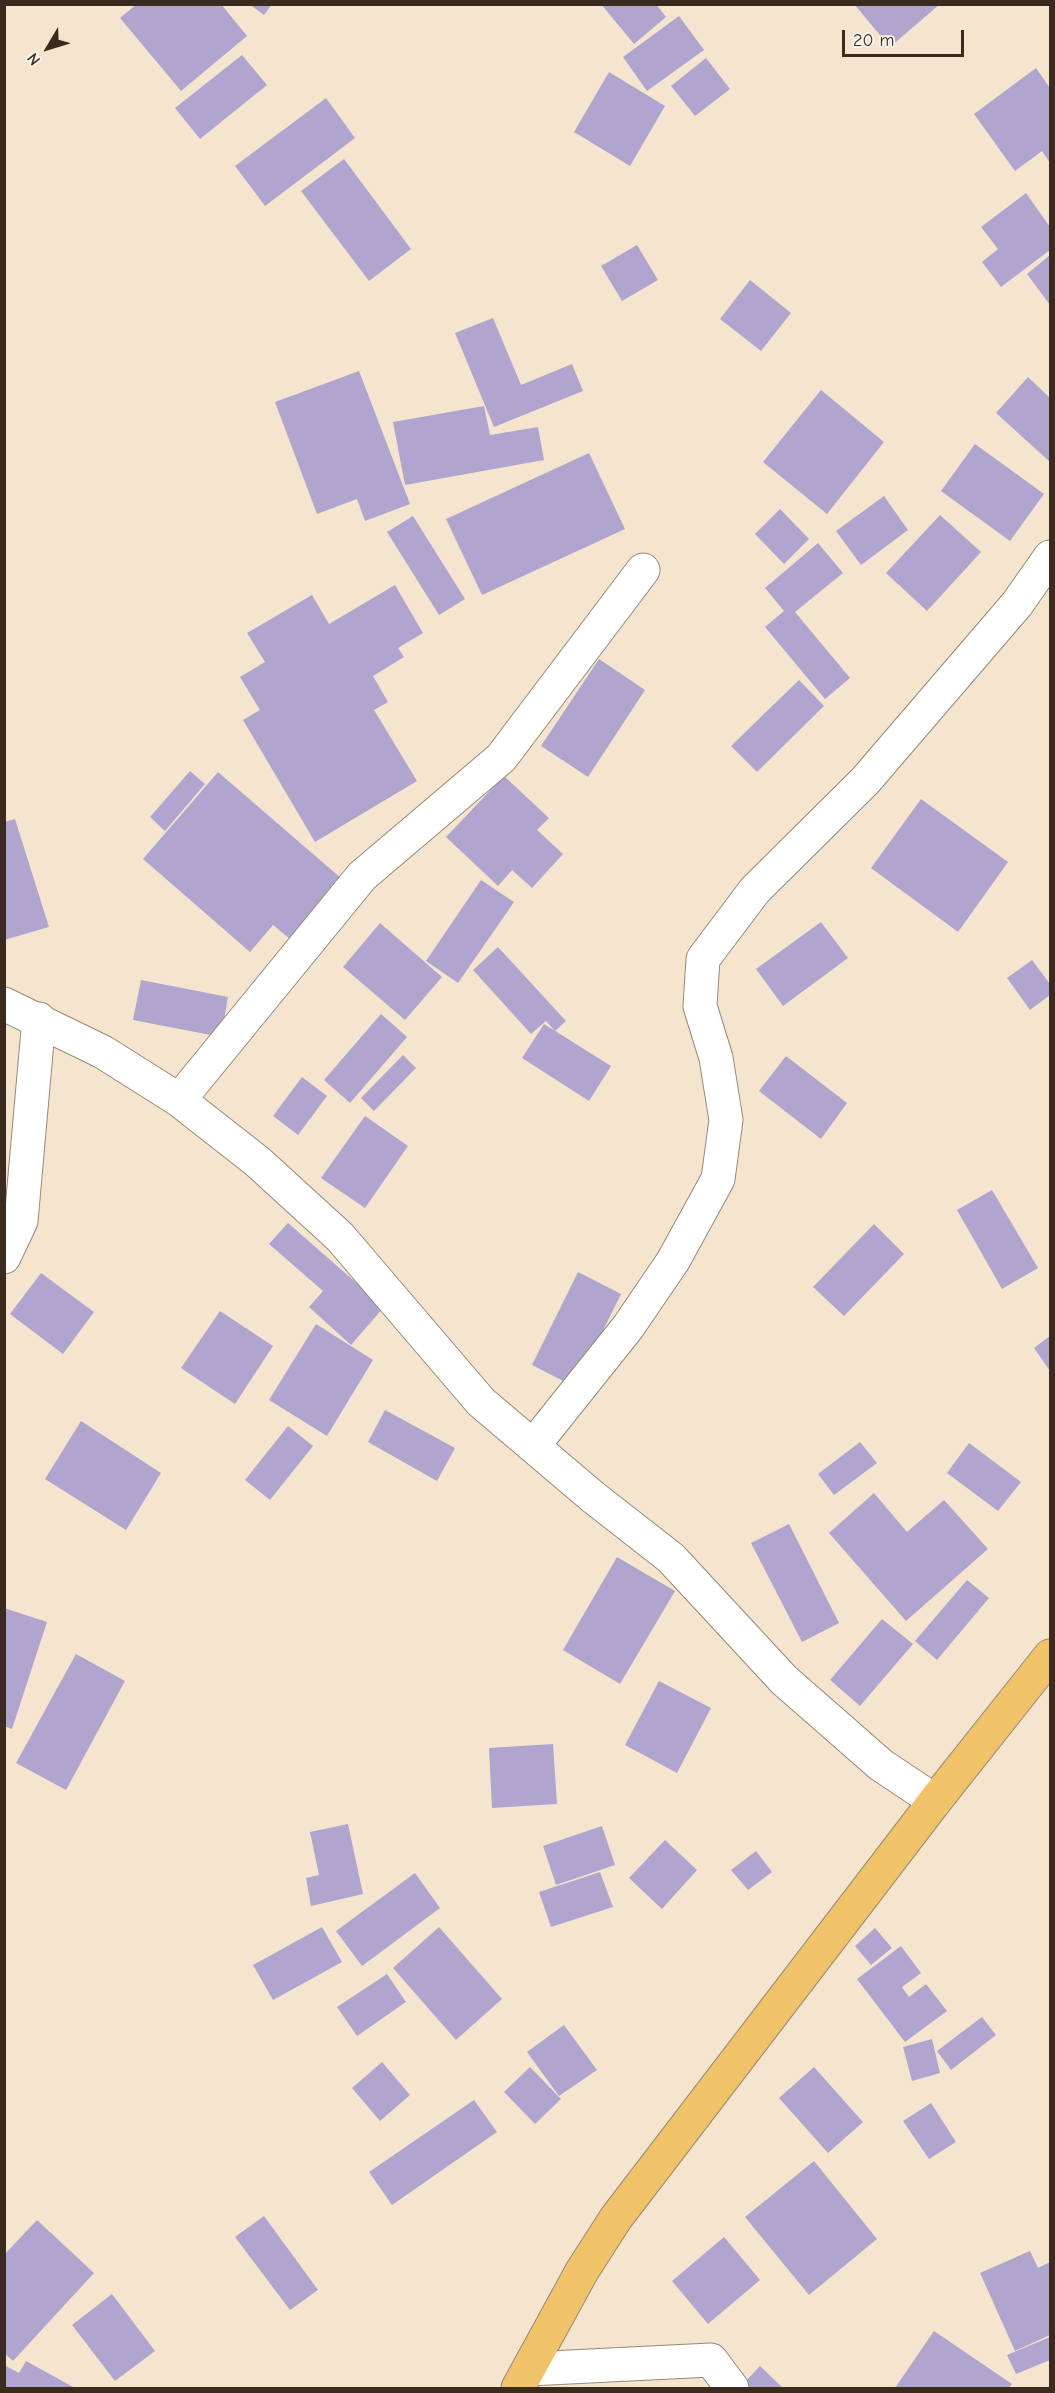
<!DOCTYPE html>
<html>
<head>
<meta charset="utf-8">
<style>
	body { margin:0 }
	#map { position:relative; width:1055px; height:2393px; overflow:hidden; background:#f5e5cf; font-family:"Comic Neue",sans-serif }
	canvas { display:block }
	.frame { position:absolute; inset:0; border:6px solid #3b2a1e; pointer-events:none }
	.north { position:absolute; left:18px; top:18px; width:60px; height:60px; -webkit-text-stroke:4px #f7f3e8; paint-order:stroke; rotate:232deg; font-size:16px; font-weight:700; line-height:24px; text-align:center; color:#3b2a1e }
	.north::after { content:''; display:block; margin:auto; width:21px; height:27px; background:#3b2a1e; clip-path:polygon(50% 0,100% 100%,50% 72%,0 100%) }
	.scale { position:absolute; left:842px; top:30px; width:122px; height:27px; box-sizing:border-box; border:3px solid #3b2a1e; border-top:0; padding-left:8px; font-size:18px; line-height:21px; white-space:nowrap; color:#3b2a1e; -webkit-text-stroke:4px #f7f3e8; paint-order:stroke }
</style>
</head>
<body>
<div id="map">
<canvas width="1055" height="2393"></canvas>
<div class="frame"></div>
<div class="north">N</div>
<div class="scale">20 m</div>
</div>
<script>
const c = document.querySelector('canvas').getContext('2d');
c.lineJoin = 'round';
function paint(path, color) {
  c.fillStyle = color;
  c.fill(path, 'evenodd');
}
function shape(rows) {
  const path = new Path2D();
  for (const r of rows) {
    path.moveTo(r[0], r[1]);
    for (let i = 2; i < r.length; i += 2) path.lineTo(r[i], r[i + 1]);
  }
  return path;
}
function stroke(path, color, width, dash) {
  c.strokeStyle = color;
  c.lineWidth = width;
  c.lineCap = dash ? 'butt' : 'round';
  c.setLineDash(dash || []);
  c.stroke(path);
}
paint(shape([
	[137,4,221,4,247,36,181,91,120,18],
	[249,4,272,4,264,15],
	[601,4,656,4,666,17,634,44],
	[854,4,940,4,890,47],
	[679,16,704,50,647,91,623,57],
	[242,55,267,85,200,139,175,108],
	[706,58,730,89,695,116,671,86],
	[1036,68,1050,88,1050,163,1042,151,1015,171,974,114],
	[609,72,665,106,630,166,574,132],
	[326,98,355,138,265,206,235,166],
	[344,159,411,249,369,281,301,191],
	[1026,193,1050,227,1050,250,1001,287,982,262,998,249,981,227],
	[637,245,658,280,622,301,601,266],
	[1050,255,1050,305,1027,274],
	[750,280,791,313,761,351,720,319],
	[493,318,521,385,572,364,583,391,494,427,455,333],
	[359,371,410,504,365,521,357,499,317,514,275,402],
	[1028,377,1050,398,1050,462,996,413],
	[821,390,884,442,827,514,763,462],
	[484,406,490,435,538,427,544,460,405,485,393,422],
	[975,444,1044,494,1010,541,941,491],
	[589,453,625,529,482,595,446,519],
	[884,496,908,530,861,565,836,531],
	[780,509,809,539,784,564,755,534],
	[940,515,981,552,927,611,886,573],
	[413,516,465,599,439,615,387,532],
	[818,543,843,573,795,612,850,678,825,699,765,627,784,611,765,588],
	[395,585,423,633,398,648,404,657,373,676,388,702,374,710,417,781,315,842,243,720,260,710,240,677,265,662,247,633,312,595,329,624],
	[599,659,645,690,588,777,541,746],
	[799,680,824,706,757,772,731,746],
	[190,771,205,784,165,831,150,817],
	[218,772,342,879,290,939,273,925,250,952,143,859],
	[504,776,549,818,537,830,563,854,532,888,512,870,498,886,446,837],
	[921,799,1008,862,958,932,871,868],
	[15,819,49,927,4,940,4,822],
	[481,880,514,902,458,983,426,961],
	[821,922,848,958,783,1006,756,969],
	[380,923,442,977,405,1020,343,967],
	[498,947,566,1021,555,1031,546,1021,531,1034,473,970],
	[1032,960,1050,984,1050,995,1030,1010,1007,978],
	[141,980,228,997,221,1037,133,1020],
	[381,1014,407,1037,350,1103,324,1080],
	[544,1024,611,1066,589,1101,522,1058],
	[403,1055,416,1068,374,1111,361,1098],
	[786,1056,847,1103,821,1139,759,1091],
	[302,1077,327,1096,298,1135,273,1116],
	[365,1116,408,1146,365,1208,321,1178],
	[992,1190,1038,1268,1002,1289,957,1210],
	[288,1223,384,1307,351,1345,309,1307,323,1291,269,1244],
	[874,1224,904,1254,844,1316,813,1287],
	[578,1272,621,1294,575,1387,532,1365],
	[41,1273,94,1312,63,1354,10,1314],
	[220,1311,273,1346,235,1404,181,1368],
	[316,1324,373,1360,327,1436,269,1400],
	[1050,1336,1050,1371,1034,1348],
	[385,1410,455,1448,437,1481,368,1442],
	[81,1421,161,1473,126,1530,45,1479],
	[288,1426,313,1446,270,1500,245,1480],
	[860,1442,877,1463,834,1495,818,1474],
	[969,1443,1021,1482,998,1511,947,1473],
	[874,1493,907,1532,944,1500,988,1549,906,1621,829,1533],
	[789,1524,839,1623,802,1642,751,1543],
	[617,1557,675,1591,620,1684,563,1650],
	[967,1580,989,1598,937,1660,915,1641],
	[4,1608,47,1622,12,1729,4,1726],
	[882,1619,913,1644,860,1706,830,1680],
	[76,1654,125,1681,66,1790,16,1763],
	[659,1681,711,1708,677,1773,625,1745],
	[553,1744,557,1804,492,1808,489,1748],
	[348,1824,363,1894,311,1906,306,1878,319,1875,310,1832],
	[602,1826,615,1865,556,1885,543,1846],
	[665,1840,697,1870,662,1909,629,1878],
	[756,1851,772,1872,748,1890,731,1870],
	[600,1872,613,1907,551,1927,539,1892],
	[415,1873,440,1908,362,1966,336,1931],
	[322,1927,342,1962,273,2000,253,1965],
	[439,1927,502,1999,456,2040,393,1968],
	[875,1928,892,1948,871,1965,855,1946],
	[901,1946,921,1973,902,1987,909,1997,926,1984,947,2011,905,2042,857,1979],
	[387,1974,406,2002,357,2036,337,2007],
	[982,2017,996,2035,951,2070,937,2051],
	[564,2025,597,2070,559,2096,527,2052],
	[932,2039,940,2073,912,2081,903,2047],
	[382,2062,410,2095,380,2121,352,2088],
	[530,2067,561,2099,535,2124,504,2092],
	[814,2067,863,2122,828,2153,779,2098],
	[474,2100,497,2132,392,2205,369,2172],
	[931,2103,956,2142,929,2159,903,2121],
	[814,2161,877,2239,809,2295,745,2217],
	[264,2216,318,2290,290,2310,235,2237],
	[37,2220,94,2273,13,2361,4,2353,4,2255],
	[724,2237,760,2280,708,2324,672,2281],
	[1030,2251,1038,2268,1050,2262,1050,2335,1015,2351,980,2273],
	[112,2294,155,2351,115,2381,72,2325],
	[934,2331,1012,2384,1009,2388,895,2388],
	[1050,2337,1050,2360,1016,2374,1007,2355],
	[26,2361,75,2388,4,2388,4,2365,19,2373],
	[760,2366,783,2388,749,2388,743,2384]
]), '#afa5cf');
const minor = shape([
	[4,1004,103,1052,179,1100,258,1162,340,1237,481,1402,593,1497,671,1558,784,1680,881,1765,935,1801],
	[179,1100,362,876,501,758,643,570],
	[4,1257,21,1221,39,1019],
	[533,1446,628,1327,673,1261,718,1179,726,1120,716,1058,700,1006,703,959,755,890,865,781,1017,604,1050,557],
	[529,2369,711,2360,732,2388]
]);
const major = shape([
	[518,2388,582,2271,616,2218,935,1801,1050,1656]
]);
stroke(minor, '#988876', 35);
stroke(major, '#988876', 35);
stroke(minor, '#fff', 33);
stroke(major, '#f1c369', 33);
</script>
</body>
</html>
